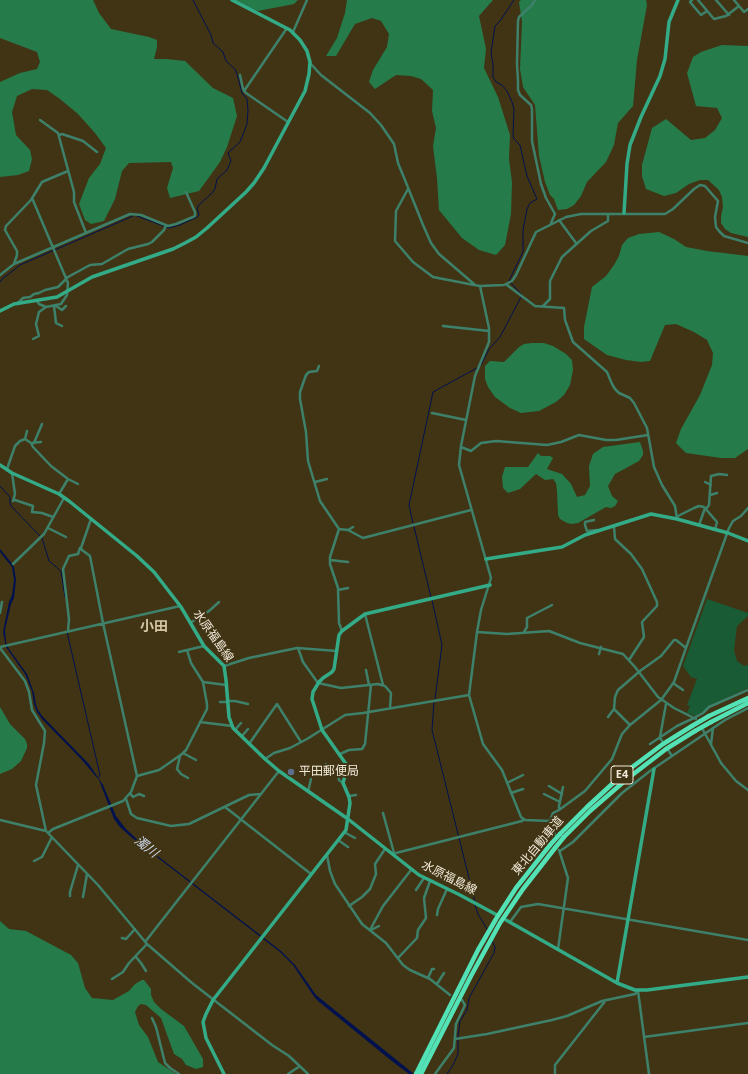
<!DOCTYPE html>
<html>
<head>
<meta charset="utf-8">
<style>
	body { margin:0 }
	canvas { display:block; background:#403415 }
</style>
</head>
<body>
<canvas width="748" height="1074"></canvas>
<script>
const c = document.querySelector('canvas').getContext('2d');
c.lineJoin = 'round';
function paint(path, color) {
  c.fillStyle = color;
  c.fill(path, 'evenodd');
}
function shape(rows) {
  const path = new Path2D();
  for (const r of rows) {
    path.moveTo(r[0], r[1]);
    for (let i = 2; i < r.length; i += 2) path.lineTo(r[i], r[i + 1]);
  }
  return path;
}
function stroke(path, color, width, dash) {
  c.strokeStyle = color;
  c.lineWidth = width;
  c.lineCap = dash ? 'butt' : 'round';
  c.setLineDash(dash || []);
  c.stroke(path);
}
function drawText(font, color, halo, rows, align = 'center') {
  c.font = font + ' "Open Sans","Noto Sans JP",sans-serif';
  c.lineWidth = 4;
  c.setLineDash([]);
  c.textBaseline = 'middle';
  c.strokeStyle = halo;
  c.fillStyle = color;
  for (const [text, x, y, turn = 0] of rows) {
    c.save();
    c.translate(x, y);
    c.rotate((+turn || 0) * Math.PI / 180);
    c.textAlign = isNaN(turn) ? turn : align;
    if (halo) c.strokeText(text, 0, 0);
    c.fillText(text, 0, 0);
    c.restore();
  }
}
paint(shape([
	[707,599,748,613,748,616,737,626,734,650,737,661,744,666,748,665,748,688,713,704,704,711,695,716,687,713,690,706,687,705,697,679,691,677,683,666]
]), '#195b34');
paint(shape([
	[0,0,93,0,99,13,111,29,149,37,157,40,157,47,154,59,166,59,185,61,213,88,233,98,237,116,227,147,220,162,199,191,170,198,167,188,173,168,171,162,129,163,122,171,115,199,104,221,91,224,85,220,79,204,89,178,100,164,106,148,95,133,78,114,60,99,47,90,32,89,17,96,12,112,16,135,30,150,32,159,29,171,18,175,0,177,0,82,20,73,37,69,40,62,37,52,0,38],
	[235,0,298,0,294,4,258,11,252,9],
	[347,0,493,0,479,16,486,49,484,68,498,97,510,135,509,159,512,182,511,214,505,245,496,255,479,250,462,238,439,210,437,178,433,146,436,128,432,111,433,90,421,79,411,76,396,75,375,89,369,82,373,70,387,47,389,34,381,21,372,18,355,24,336,56,326,56,337,38,345,13],
	[521,0,646,0,647,5,637,60,633,106,618,123,614,145,606,162,587,182,581,196,574,205,567,209,558,210,554,199,550,195,545,182,539,156,535,105,523,87,520,69,522,22,519,2],
	[722,45,748,46,748,237,731,233,725,229,721,223,721,216,723,207,722,197,719,190,708,180,700,180,689,184,676,193,664,196,646,189,642,176,642,165,652,128,666,119,691,140,705,138,715,130,722,118,717,108,696,106,687,73,693,57,701,52],
	[659,232,674,239,686,247,707,251,748,256,748,449,735,458,721,458,686,453,676,443,681,429,700,395,712,365,713,353,707,340,694,332,676,324,665,325,650,361,641,362,626,360,607,355,584,339,584,327,592,287,606,276,614,265,619,256,622,245,628,238,639,234],
	[532,343,544,343,553,346,566,354,572,360,573,370,570,385,564,395,556,402,539,411,521,413,510,408,495,397,488,387,485,379,485,366,490,361,504,362,519,347,524,344],
	[640,442,643,451,643,455,639,461,615,474,608,486,612,496,618,501,615,506,611,508,606,507,578,523,572,524,567,523,560,519,558,515,557,491,556,483,553,479,545,480,536,474,520,489,508,493,503,488,502,477,505,467,528,467,538,453,541,456,550,456,553,458,547,469,562,474,571,484,577,497,585,495,590,486,589,466,593,454,603,447],
	[0,707,10,724,25,739,27,744,27,748,21,761,12,769,0,774],
	[0,921,9,929,26,931,71,955,78,963,85,988,92,998,113,1000,129,991,135,984,142,980,144,980,151,989,151,995,154,1002,161,1009,184,1026,203,1059,203,1067,196,1069,186,1065,182,1059,174,1054,161,1018,146,1005,141,1004,138,1006,135,1012,139,1025,148,1037,158,1062,176,1074,0,1074]
]), '#257b49');
paint(shape([
	[0,549,10,561,14,567,16,580,14,598,11,604,5,630,6,642,9,649,27,674,34,693,36,705,38,710,43,717,89,764,103,785,116,816,126,829,142,844,281,951,295,965,316,995,414,1074,409,1074,393,1062,318,1001,313,995,293,965,280,952,131,837,119,826,114,819,99,780,82,760,42,719,37,712,34,704,32,691,25,674,6,647,3,632,9,602,12,595,14,580,12,567,0,552]
]), '#00114d');
stroke(shape([
	[514,0,500,21,495,26,491,53,493,64,493,77,496,82,502,85,507,91,512,102,514,109,513,136,514,139,520,145,527,176,537,199,530,203,527,209,523,230,523,252,509,281,522,295],
	[137,216,169,228,180,225,197,217,199,215,197,208,199,205,212,193,215,189,217,179,227,170,231,161,228,153,240,142,247,124,248,110,247,99,242,93,237,74,235,69,226,61,223,52,213,43,211,35,193,0],
	[0,282,3,278,14,270,20,265,133,216],
	[481,365,489,349,500,337,521,297],
	[0,486,10,497,10,503,11,506,42,538,49,561,61,571,65,597],
	[413,523,409,505,433,392,477,368],
	[414,527,431,597],
	[432,600,442,645,435,699],
	[67,632,100,775,99,777],
	[434,702,432,730,475,902],
	[475,905,478,914,488,931],
	[447,1074,453,1065,458,1054,458,1036,460,1021,467,1010,469,998,494,953,495,947,492,941]
]), '#00114d', 1);
stroke(shape([
	[535,0,532,5,519,17,518,21,517,64,518,80,518,90,520,95,531,105,532,109,532,141,541,184,546,198,555,214,551,223],
	[692,0,690,2,701,15,707,11],
	[698,0,714,19,726,16,739,6],
	[716,0,729,15],
	[734,0,744,12,748,9],
	[293,32,307,0],
	[310,63,321,75,370,113,381,125,394,144,398,163,407,185,423,225,431,243,439,254,474,284],
	[240,75,243,89,246,93,288,122],
	[244,91,287,28],
	[40,120,58,133,74,192,74,202,86,233],
	[59,135,62,134,83,141,97,152],
	[408,189,396,211,395,241,413,262,433,277,469,284,480,286,504,285,512,281,516,275,536,232,566,217,581,214,665,214,673,209,694,189,700,185,705,186,718,201,715,217,716,227,719,231,724,236,748,243],
	[32,198,68,283,67,295,61,304,46,307,39,304,37,301],
	[559,220,576,243],
	[14,264,130,214,141,215,168,226,176,224,193,217,195,216,195,212,186,192],
	[0,275,14,264,17,255,17,251,5,230,6,226,31,200,42,182,68,171],
	[507,285,535,306,564,308,565,320,573,342,607,372,612,384,615,389,619,393,630,398,634,403,647,428,654,467,662,485,675,506,677,519],
	[480,286,489,328,489,342,475,376,461,446,459,465,491,578,481,610,477,632,469,695,483,744,502,770,521,817,525,820,550,821,555,835],
	[18,303,23,298,30,297,34,294,39,293,45,290,58,287,68,277,90,265,102,264,128,249,148,244,152,242,164,230,166,225],
	[54,306,56,323,62,326],
	[56,306,62,310,66,306],
	[543,306,550,299,550,281,562,257,591,231,608,221,608,214],
	[443,326,489,331],
	[33,339,39,336,36,324,39,312,46,307],
	[319,366,317,371,309,372,306,375,300,392,300,399,306,432,308,461,320,501,339,529,330,557,330,564,338,588,339,623,342,631],
	[432,413,466,420],
	[25,439,27,431],
	[31,443,33,447,51,466,68,479,78,484],
	[34,443,42,424],
	[461,447,471,451,481,443,496,441,547,445,561,442,579,435,606,440,616,440,648,435],
	[7,469,15,446,20,441,25,439,31,443,41,442],
	[12,473,15,494,13,501],
	[315,482,327,479],
	[705,482,711,485],
	[59,494,68,479],
	[710,495,717,493],
	[15,500,33,506,32,512,42,513,53,517],
	[706,509,709,505,711,476,719,474,727,475],
	[678,516,694,508,699,506,704,507,717,522,715,530],
	[594,520,585,522,585,525,587,531,597,530],
	[699,525,705,508],
	[614,527,615,539,631,554,642,569,657,602,657,606,642,622,644,637,629,660],
	[48,528,66,537],
	[339,529,348,530,363,538,471,510],
	[348,530,353,527],
	[330,560,348,562],
	[13,564,44,534,64,498],
	[338,590,348,588],
	[0,613,2,602],
	[365,614,383,685],
	[190,623,209,611,219,602],
	[68,631,69,619,63,569,69,556,78,554,80,548],
	[477,632,507,634,549,631,580,643,623,654,635,667,658,697,674,708,694,718,703,713,709,707,748,690],
	[524,632,527,627,527,618,552,605],
	[0,647,180,606],
	[0,648,25,681,29,692,32,710,45,731,44,743,36,785,46,831,98,885,147,944,192,983,272,1045,289,1056,308,1074],
	[298,648,303,662,318,683,341,688,378,684,385,686,391,693,390,708],
	[179,652,204,646],
	[599,654,601,647],
	[224,666,249,658,297,648,337,651],
	[366,670,369,685],
	[203,682,226,685],
	[673,683,683,690],
	[228,701,235,701,248,704],
	[220,702,228,702],
	[614,709,630,725],
	[608,717,614,709,615,697,618,690,640,671,661,656,674,640,676,640,686,648],
	[200,722,232,726],
	[235,730,241,723],
	[703,730,721,763,736,781,748,790],
	[242,736,248,729],
	[662,741,660,737,666,704],
	[249,744,277,704,301,742],
	[650,744,677,726,694,718,696,719],
	[711,744,713,728],
	[668,750,672,756],
	[183,753,196,760],
	[340,754,349,750,362,749,365,744,371,685],
	[180,756,177,769,181,774,188,778],
	[265,759,274,753,290,748,307,739,345,715,363,713,469,695],
	[326,764,327,768,337,769,339,780,343,783],
	[137,776,159,770,182,754,186,750,207,709,207,704,203,682,191,663,187,650],
	[507,783,523,775],
	[549,786,562,794],
	[308,792,311,779],
	[130,793,133,797,139,794,144,796],
	[511,793,523,789],
	[544,794,560,802],
	[349,796,356,795],
	[126,799,131,814,137,818,171,826,189,824,249,795,261,794],
	[225,807,311,874],
	[559,810,559,806,563,787],
	[383,813,394,853],
	[0,820,46,831],
	[550,821,553,813,559,810,585,791,612,759,622,734,630,725,661,700,669,689,674,682,686,648,729,528,733,521,741,516,748,508],
	[344,832,355,838],
	[48,833,53,829,123,801,131,792,137,776,103,623,90,556,82,550,81,548,91,519],
	[338,840,348,847],
	[560,851,573,842,622,793,650,771,725,720,748,708],
	[392,854,522,821,524,819],
	[327,855,330,871,335,884,362,924,386,943,403,965,410,970,430,979,450,995],
	[34,861,42,857,52,837],
	[416,890,424,878],
	[70,896,70,892,78,865],
	[83,897,87,874],
	[349,906,362,897,370,889,376,874,375,864,385,849],
	[437,915,438,909,447,889],
	[510,922,521,907,538,904,748,940],
	[370,930,383,906,411,870],
	[371,930,379,926],
	[122,938,126,939,135,929],
	[145,942,279,771],
	[558,949,568,878,559,850],
	[136,957,141,963,146,971],
	[398,958,417,938,418,930,426,918,424,898,430,881],
	[428,978,432,969,434,969],
	[112,979,123,972,129,963,147,944],
	[437,984,444,973],
	[638,991,649,1074],
	[152,1018,156,1027,165,1063,170,1068,179,1074],
	[644,1037,748,1023],
	[455,1039,487,1034,552,1020,567,1016,602,1001,635,994,638,991],
	[288,1074,300,1066],
	[435,1074,454,1048,456,1024,465,1005,462,1000],
	[555,1074,555,1065,606,1000]
]), '#3e816a', 2.5);
stroke(shape([
	[624,213,627,164,630,145,641,117,660,76,665,59,669,22,678,0],
	[0,311,14,304,57,297,92,277,173,249,185,243,196,237,207,228,246,192,254,183,264,168,305,91,309,74,310,62,307,51,300,40,290,30,232,0],
	[0,465,12,473,59,494,69,501,137,556,154,572,181,607,204,646,224,666,226,680,229,717,233,728,265,759,279,771,348,819,419,875,460,895,497,915],
	[486,559,562,547,585,535,651,514,677,519,728,533,748,541],
	[506,920,617,983,635,990,647,990,748,977],
	[617,983,654,769],
	[224,1074,206,1038,203,1022,206,1014,213,1000,346,830,350,803,349,797,343,783,346,772,346,764,322,730,312,699,313,692,319,682,323,678,332,672,334,669,339,635,342,631,365,614,490,585]
]), '#33ab87', 3.5);
stroke(shape([
	[709,716,748,698],
	[711,722,748,703],
	[560,834,587,807,623,774,663,744,692,726],
	[564,837,590,811,627,779,666,749,695,731],
	[416,1074,478,950,496,919,516,888,550,845],
	[421,1074,471,976,500,923,523,889,555,848]
]), '#53e2b6', 4.5);
stroke(shape([
	[692,726,709,716],
	[695,731,711,722],
	[550,845,560,834],
	[555,848,564,837]
]), '#53e2b6', 4.5);
for (const [x, y, r, color] of [
	[291,772,4,"#5c6f8a"]
]) {
  const dot = new Path2D();
  dot.arc(x, y, r, 0, 2 * Math.PI);
  c.fillStyle = color;
  c.fill(dot);
  stroke(dot, '#403415', 1.5);
}
for (const [x, y, w] of [
	[622,775,22]
]) {
  const box = new Path2D();
  box.roundRect(x - w / 2, y - 9, w, 18, 3);
  c.fillStyle = '#403415';
  c.fill(box);
  stroke(box, '#f2ead9', 1);
}
drawText('bold 11px', '#f2ead9', null, [
	["E4",622,775]
]);
drawText('12px', '#f2ead9', '#403415', [
	["水原福島線",213,636,55],
	["東北自動車道",538,846,-50],
	["水原福島線",449,878,27]
]);
drawText('12px', '#f2ead9', '#403415', [
	["平田郵便局",299,772]
], 'left');
drawText('italic 13px', '#d0dbee', '#403415', [
	["濁川",146,847,38]
]);
drawText('bold 14px', '#d4c5a3', '#403415', [
	["小田",154,627]
]);
</script>
</body>
</html>
